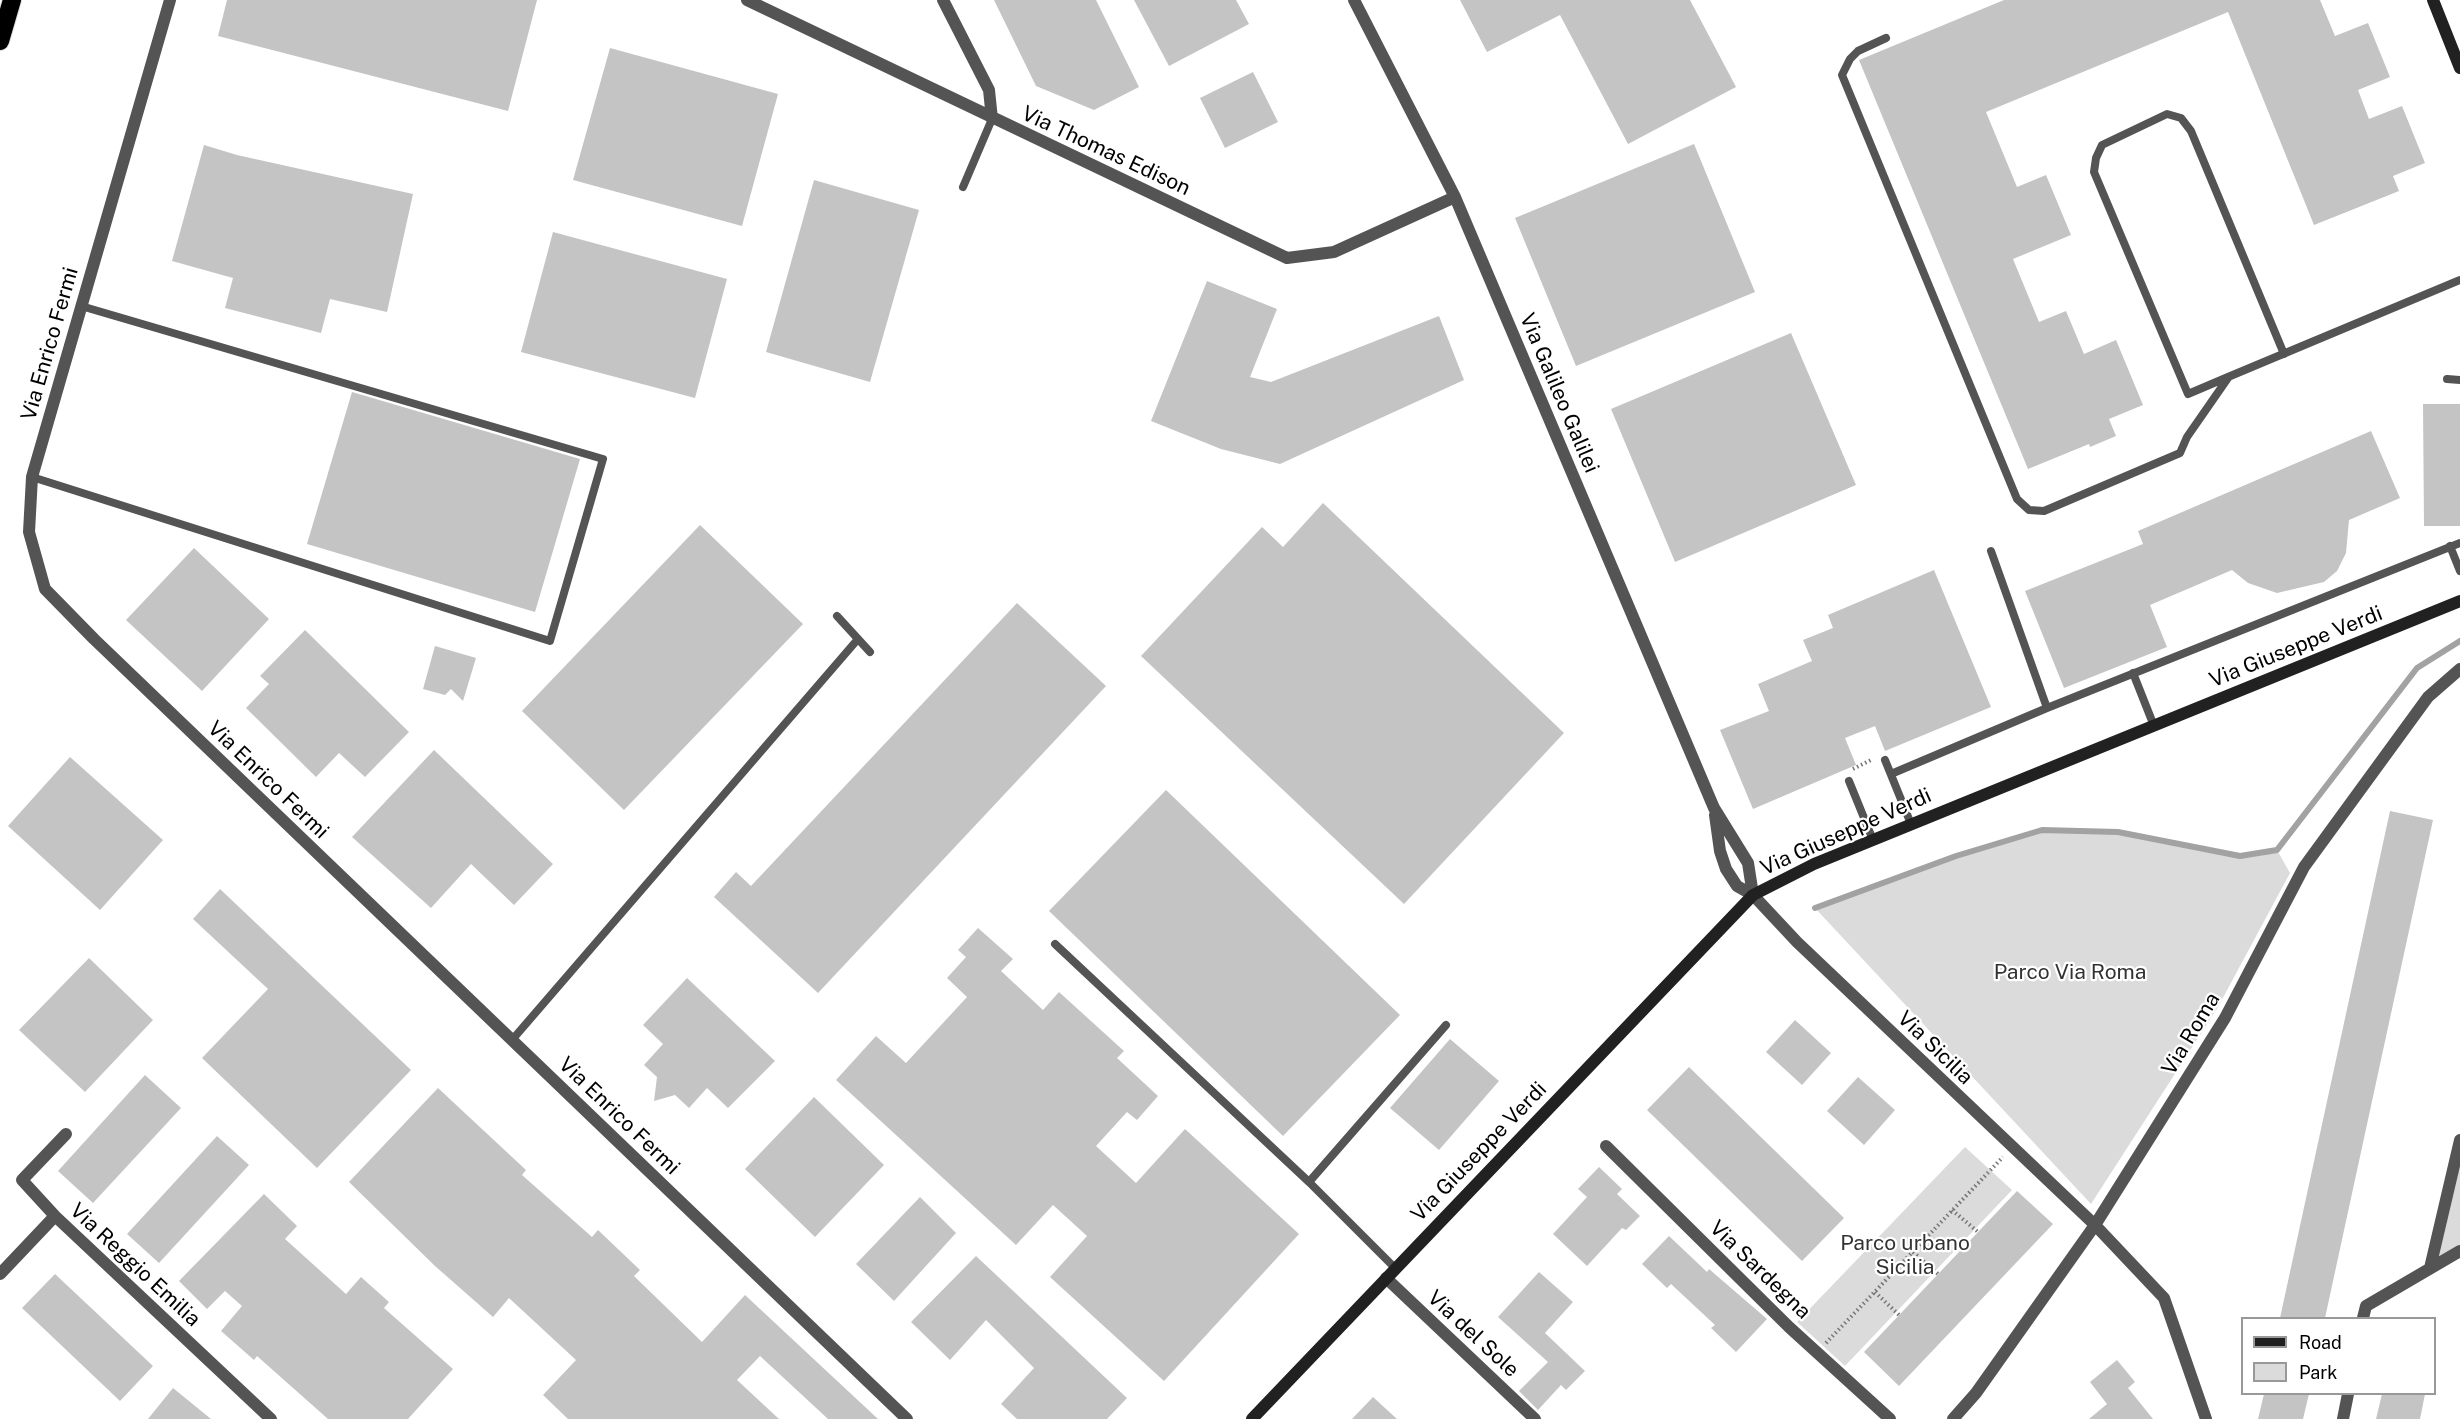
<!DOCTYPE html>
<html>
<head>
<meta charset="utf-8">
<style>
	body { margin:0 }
	#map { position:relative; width:2460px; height:1419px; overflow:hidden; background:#fff; font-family:"Public Sans",sans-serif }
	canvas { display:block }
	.legend { position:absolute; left:2241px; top:1317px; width:195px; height:78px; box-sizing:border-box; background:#fff; border:2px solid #999; margin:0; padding:8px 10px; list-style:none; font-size:18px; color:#000 }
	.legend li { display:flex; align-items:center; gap:12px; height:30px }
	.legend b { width:30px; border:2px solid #999 }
</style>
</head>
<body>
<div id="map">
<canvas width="2460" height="1419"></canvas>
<ul class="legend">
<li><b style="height:8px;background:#212121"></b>Road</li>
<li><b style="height:16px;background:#dbdbdb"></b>Park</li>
</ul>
</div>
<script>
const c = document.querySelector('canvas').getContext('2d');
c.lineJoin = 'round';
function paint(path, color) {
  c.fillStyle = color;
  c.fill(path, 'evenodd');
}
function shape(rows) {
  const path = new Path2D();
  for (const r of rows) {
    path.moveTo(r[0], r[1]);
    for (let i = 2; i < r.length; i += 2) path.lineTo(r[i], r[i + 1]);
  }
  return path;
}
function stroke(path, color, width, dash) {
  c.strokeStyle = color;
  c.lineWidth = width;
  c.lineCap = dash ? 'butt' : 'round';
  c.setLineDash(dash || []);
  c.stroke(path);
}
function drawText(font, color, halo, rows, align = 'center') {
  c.font = font + ' "Public Sans",sans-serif';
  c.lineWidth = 4.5;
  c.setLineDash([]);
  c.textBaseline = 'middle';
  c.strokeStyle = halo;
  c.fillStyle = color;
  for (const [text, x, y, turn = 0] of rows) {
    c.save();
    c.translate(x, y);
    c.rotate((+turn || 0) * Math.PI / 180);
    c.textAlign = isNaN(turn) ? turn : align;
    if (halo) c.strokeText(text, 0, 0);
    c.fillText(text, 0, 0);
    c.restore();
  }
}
paint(shape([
	[2042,830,2118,832,2239,856,2277,850,2290,873,2218,1007,2091,1204,1815,908,1956,856],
	[2460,1133,2460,1251,2430,1268],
	[1965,1147,2012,1190,1845,1366,1797,1322]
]), '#dbdbdb');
stroke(shape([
	[1815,908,1956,856,2042,830,2118,832,2240,856,2277,850,2417,668,2460,641]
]), '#a2a2a2', 6);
paint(shape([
	[227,0,537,0,508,111,218,36],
	[994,0,1096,0,1139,87,1094,110,1036,86],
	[1134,0,1236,0,1249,24,1169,66],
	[1460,0,1690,0,1736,87,1628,144,1560,15,1487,52],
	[2004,0,2320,0,2335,36,2368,23,2390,77,2358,90,2369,119,2402,106,2425,163,2393,176,2399,191,2314,225,2228,12,1986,112,2017,187,2046,175,2071,235,2013,259,2039,322,2066,311,2084,354,2116,340,2143,405,2109,419,2116,436,2090,447,2089,444,2028,469,1859,60],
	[610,48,778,94,742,226,573,180],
	[1253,72,1278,122,1225,148,1200,98],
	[1694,144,1755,292,1576,366,1515,218],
	[204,145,237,155,413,194,387,312,330,299,321,333,225,308,233,278,172,261],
	[814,180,919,210,870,382,766,352],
	[553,232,727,279,695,398,521,352],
	[1207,281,1277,309,1250,377,1271,382,1439,316,1464,380,1280,464,1221,449,1151,421],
	[1791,333,1856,485,1675,562,1611,409],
	[352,392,580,459,535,612,307,544],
	[2423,404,2460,404,2460,526,2424,526],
	[2371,431,2400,498,2349,520,2346,553,2337,571,2324,582,2277,593,2248,583,2232,570,2150,605,2167,647,2064,688,2025,591,2143,544,2138,531],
	[1323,503,1564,733,1404,904,1141,656,1262,527,1283,547],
	[700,525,803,624,624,810,522,711],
	[194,548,269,619,202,691,126,620],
	[1934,570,1991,707,1885,751,1875,726,1845,738,1856,765,1753,809,1720,730,1769,711,1758,684,1812,661,1803,640,1833,628,1828,615],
	[1017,603,1106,686,818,993,714,897,736,872,751,886],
	[305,630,409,732,365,777,339,753,316,777,246,708,269,684,260,676],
	[435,646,476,658,463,701,451,689,445,695,423,689],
	[434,750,553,864,514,905,471,864,431,908,352,837],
	[70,757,163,840,100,910,8,826],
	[1166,790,1400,1015,1283,1136,1049,911],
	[2390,811,2433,820,2325,1318,2280,1318],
	[220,889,411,1070,317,1168,202,1058,268,989,193,919],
	[978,928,1013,959,1001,971,1043,1010,1059,992,1124,1051,1117,1058,1158,1096,1137,1120,1127,1112,1096,1146,1136,1183,1185,1129,1299,1234,1164,1381,1050,1277,1087,1236,1053,1205,1016,1245,836,1080,876,1036,906,1063,967,997,947,978,966,957,958,950],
	[89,958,153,1020,85,1092,19,1030],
	[687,978,775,1061,728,1108,707,1088,689,1108,675,1095,654,1101,657,1077,644,1065,663,1044,643,1025],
	[1795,1020,1831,1053,1802,1085,1766,1052],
	[1450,1039,1499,1081,1439,1150,1390,1108],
	[1689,1067,1844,1218,1802,1261,1647,1110],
	[145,1075,181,1108,93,1203,58,1171],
	[1858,1077,1895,1110,1864,1145,1827,1111],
	[438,1088,526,1170,522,1175,592,1237,598,1230,640,1270,634,1276,702,1342,745,1295,878,1419,828,1419,760,1356,737,1380,779,1419,568,1419,543,1395,576,1360,509,1298,493,1317,435,1266,349,1182],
	[814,1097,884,1165,815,1237,745,1169],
	[217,1136,249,1165,159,1263,127,1234],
	[1599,1167,1622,1189,1617,1194,1640,1216,1626,1230,1622,1228,1587,1266,1553,1234,1587,1197,1578,1189],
	[2017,1191,2053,1224,1899,1386,1864,1352],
	[264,1194,297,1226,285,1239,346,1294,361,1277,389,1302,384,1308,453,1369,408,1419,328,1419,257,1356,254,1360,221,1331,242,1306,225,1291,207,1309,179,1281],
	[920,1197,956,1233,894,1301,856,1264],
	[1669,1236,1707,1272,1709,1269,1767,1319,1736,1352,1711,1328,1715,1325,1671,1284,1667,1288,1642,1264],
	[976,1256,1127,1398,1107,1419,1017,1419,1001,1404,1034,1368,986,1320,950,1360,911,1322],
	[1539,1272,1573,1302,1545,1333,1585,1371,1566,1390,1561,1385,1538,1410,1519,1391,1548,1362,1498,1317],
	[55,1274,153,1366,120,1401,22,1308],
	[2117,1360,2135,1382,2128,1388,2153,1419,2089,1419,2107,1404,2090,1382],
	[173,1388,211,1419,148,1419],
	[2264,1394,2309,1394,2303,1419,2258,1419],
	[2382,1394,2425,1394,2420,1419,2376,1419],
	[1373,1397,1397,1419,1352,1419]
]), '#c4c4c4');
const highway = shape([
	[0,41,12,0]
]);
stroke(highway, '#dbdbdb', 20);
stroke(shape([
	[1853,769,1873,759],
	[1952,1210,1978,1232],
	[1913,1252,1938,1274],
	[1875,1292,1899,1315],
	[1826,1343,2003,1157]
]), '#767676', 4, [1.5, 3]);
stroke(shape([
	[1886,38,1858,51,1850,59,1842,75,2017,499,2029,510,2044,511,2180,453,2187,437,2228,378],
	[963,187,992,119],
	[2284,354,2191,131,2181,118,2167,114,2102,145,2096,158,2094,172,2188,394,2228,377,2460,280],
	[2447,379,2460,380],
	[32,477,550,641,603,459,81,306],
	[2450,546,2460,571],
	[1991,551,2047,708],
	[837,616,870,652],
	[2133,673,2154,726],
	[1885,760,1911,824],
	[1891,774,2047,708,2460,543],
	[1849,781,1873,840],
	[1055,944,1309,1182],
	[512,1040,858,639],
	[1395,1268,1309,1182,1446,1025]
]), '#545454', 8);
stroke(shape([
	[170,0,32,477,29,532,45,589,94,639,907,1419],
	[747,0,1287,258,1334,252,1455,197],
	[943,0,989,90,992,119],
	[1354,0,1455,197,1714,808,1748,863,1753,895],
	[1715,815,1720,851,1726,869,1737,886,1753,895,1797,942,2095,1225,2164,1298,2206,1419],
	[66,1134,22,1180,55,1216,271,1419],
	[1606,1146,1789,1327,1890,1419],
	[2430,1268,2460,1140],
	[0,1274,55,1216],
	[1386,1278,1535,1419],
	[2363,1318,2366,1306,2460,1251],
	[1953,1419,1976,1393,2095,1225,2225,1018,2304,867,2428,697,2460,669],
	[2343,1419,2348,1394]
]), '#545454', 12);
stroke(shape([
	[2433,0,2460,68],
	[1252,1419,1753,895,1814,864,2460,601]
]), '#212121', 12);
stroke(highway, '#000', 18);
drawText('21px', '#000', '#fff', [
	["Via Thomas Edison",1106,151,25],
	["Via Enrico Fermi",50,344,-74],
	["Via Galileo Galilei",1559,393,67],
	["Via Giuseppe Verdi",2296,647,-22],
	["Via Enrico Fermi",268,780,44],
	["Via Giuseppe Verdi",1846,832,-24],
	["Via Roma",2191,1034,-59],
	["Via Sicilia",1935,1048,44],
	["Via Enrico Fermi",619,1116,44],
	["Via Giuseppe Verdi",1479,1152,-46],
	["Via Reggio Emilia",135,1265,43],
	["Via Sardegna",1760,1270,44],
	["Via del Sole",1473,1334,43]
]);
drawText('21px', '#323232', '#fff', [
	["Parco Via Roma",2070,973],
	["Parco urbano",1905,1244],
	["Sicilia",1905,1268]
]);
</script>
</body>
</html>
